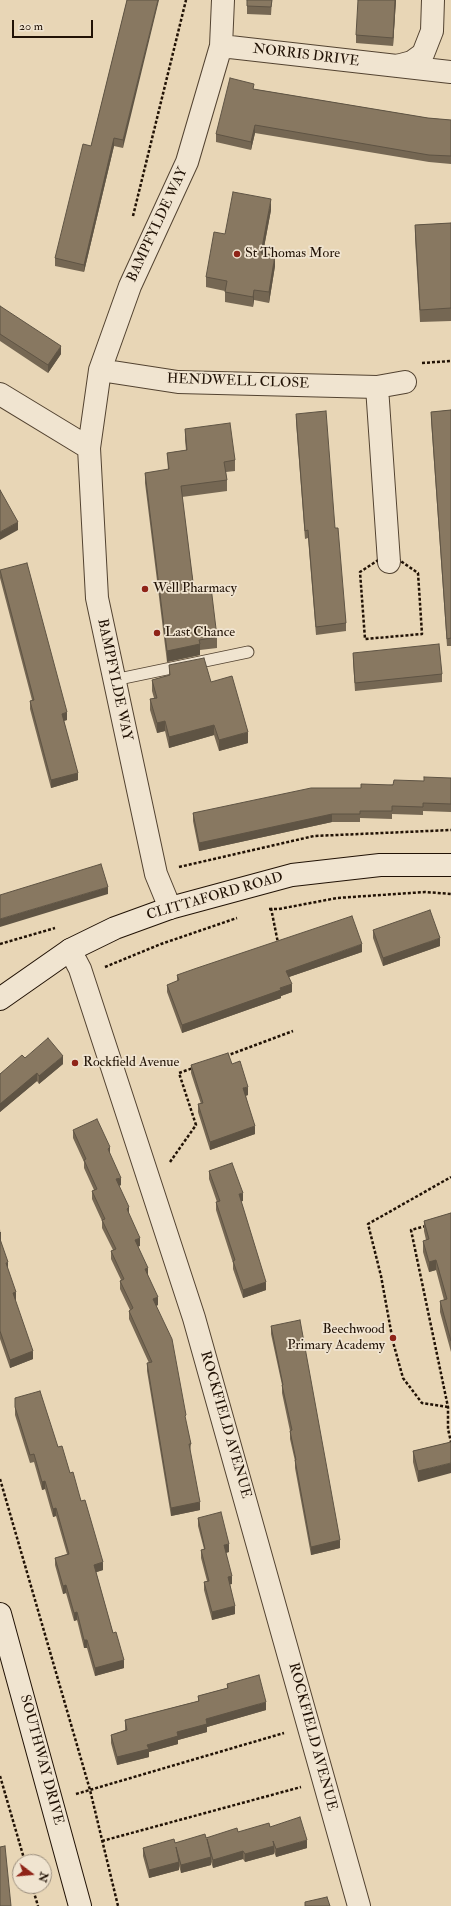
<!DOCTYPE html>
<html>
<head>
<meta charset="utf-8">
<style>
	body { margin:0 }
	#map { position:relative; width:451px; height:1906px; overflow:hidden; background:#e8d6b6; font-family:"IM FELL Double Pica",serif }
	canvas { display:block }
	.north { position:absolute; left:12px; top:1854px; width:40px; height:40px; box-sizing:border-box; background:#f0e4d0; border:1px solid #9d907f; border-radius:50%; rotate:106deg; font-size:11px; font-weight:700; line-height:16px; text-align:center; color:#211205 }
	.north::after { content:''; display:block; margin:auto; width:14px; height:18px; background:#8f2418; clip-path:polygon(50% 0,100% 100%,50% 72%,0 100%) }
	.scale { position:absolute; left:12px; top:20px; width:81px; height:18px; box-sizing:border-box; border:2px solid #211205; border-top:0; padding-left:5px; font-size:12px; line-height:14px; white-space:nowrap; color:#211205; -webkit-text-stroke:3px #f0e4d0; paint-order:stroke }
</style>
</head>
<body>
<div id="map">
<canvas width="451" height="1906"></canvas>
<div class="north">N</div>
<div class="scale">20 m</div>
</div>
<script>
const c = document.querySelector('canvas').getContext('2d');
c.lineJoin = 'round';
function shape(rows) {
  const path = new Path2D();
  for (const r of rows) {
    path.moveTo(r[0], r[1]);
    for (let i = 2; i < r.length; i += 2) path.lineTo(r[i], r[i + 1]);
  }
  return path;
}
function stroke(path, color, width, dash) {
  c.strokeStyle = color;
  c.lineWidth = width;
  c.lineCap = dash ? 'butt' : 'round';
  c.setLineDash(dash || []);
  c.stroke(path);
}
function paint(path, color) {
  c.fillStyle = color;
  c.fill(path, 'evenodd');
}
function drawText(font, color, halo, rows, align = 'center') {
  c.font = font + ' "IM FELL Double Pica",serif';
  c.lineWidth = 3.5;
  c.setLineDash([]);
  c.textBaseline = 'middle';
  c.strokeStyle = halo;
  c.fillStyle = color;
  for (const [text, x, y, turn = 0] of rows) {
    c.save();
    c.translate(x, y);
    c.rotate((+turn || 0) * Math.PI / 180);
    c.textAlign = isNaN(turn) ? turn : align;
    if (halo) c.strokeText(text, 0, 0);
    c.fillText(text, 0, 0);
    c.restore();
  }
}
const lane = shape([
	[114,680,248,652]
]);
const street = shape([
	[221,46,451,72],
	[397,66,412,62,423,54,432,31,433,0],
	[100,370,178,382,377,387,405,382],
	[377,387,389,562],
	[0,394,89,448],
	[170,908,156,874,97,598,89,448,100,370,130,286,187,162,221,46,223,0],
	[70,950,80,969,194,1318,359,1906]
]);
const secondary = shape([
	[0,999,70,950,115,928,170,908,292,875,380,865,451,865],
	[0,1614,80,1906]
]);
stroke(lane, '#534331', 13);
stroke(street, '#534331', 24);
stroke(secondary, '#211205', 24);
stroke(shape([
	[133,216,186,0],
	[422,363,451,361],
	[389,553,418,573,422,634,365,639,360,572,389,553],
	[179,867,314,836,451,830],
	[271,908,278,943],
	[269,909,279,909,337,898,425,892,451,894],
	[0,944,55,928],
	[105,967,161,944,237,918],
	[226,1056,293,1031],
	[170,1162,196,1125,179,1073,193,1068],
	[426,1226,411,1230,448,1407,448,1429,451,1442],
	[448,1407,422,1403,403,1378,393,1342,381,1276,368,1224,451,1177],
	[0,1479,90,1790,118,1906],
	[0,1776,25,1862],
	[76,1794,284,1733],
	[102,1841,301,1787],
	[32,1886,38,1906]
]), '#211205', 2.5, [3, 2]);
stroke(lane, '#f0e4d0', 11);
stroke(street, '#f0e4d0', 22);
stroke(secondary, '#f0e4d0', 22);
paint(shape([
	[127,0,123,148,114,146,84,272,55,266,55,258,91,146],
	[247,0,272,0,271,15,247,14],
	[396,0,393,46,356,43,356,35],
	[254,89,428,118,451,120,451,164,429,162,255,133,251,150,216,142,216,134],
	[271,210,263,253,275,266,269,303,254,300,253,307,225,302,225,291,206,287,206,277,225,234],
	[451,223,451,321,420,322,415,238,415,225],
	[0,306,61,354,48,373,0,341],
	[451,410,451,646,447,646,431,420,431,412],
	[296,414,335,528,346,623,346,631,316,635,308,538,305,539,296,422],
	[185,429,235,460,235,471,226,472,227,480,227,491,182,497,194,590,217,637,217,648,200,650,200,655,167,662,145,483,145,473,168,470,167,453,186,450,185,440],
	[0,570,67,720,64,721,78,780,51,788,30,709,30,701,32,700,0,578],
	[353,653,442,674,442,682,355,691,353,661],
	[169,665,211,682,248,743,219,751,214,735,169,748,165,731,157,733,150,710,150,699,154,698,152,691,152,680,169,675],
	[451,778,451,812,423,811,423,815,392,814,392,819,360,818,360,822,332,822,199,851,193,821,193,813,361,788],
	[373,930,440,946,383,966,373,938],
	[362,952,289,977,292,992,281,996,281,998,182,1033,167,992,167,985,177,981,177,975],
	[25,1058,63,1064,39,1084,37,1081,0,1112,0,1074],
	[232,1064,248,1095,246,1096,255,1134,210,1150,198,1112,198,1104,201,1104,191,1073,191,1065],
	[73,1130,110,1155,121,1185,119,1186,140,1246,138,1246,158,1305,156,1306,186,1423,191,1444,190,1452,200,1510,171,1516,147,1371,147,1363,149,1363,129,1319,129,1311,130,1310,120,1289,120,1281,121,1280,111,1259,111,1251,113,1250,102,1228,102,1221,92,1199,92,1191,94,1190,84,1168,84,1162,73,1138],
	[209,1171,243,1201,241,1201,266,1290,243,1298,233,1269,233,1263,216,1210,216,1202,217,1202,209,1179],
	[451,1213,451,1352,440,1312,440,1301,444,1300,436,1270,429,1272,423,1252,423,1241,426,1240,424,1231,424,1221],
	[0,1229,1,1240,0,1240,16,1300,15,1300,33,1359,10,1368,0,1339],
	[271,1326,340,1548,311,1555,295,1468,295,1461,290,1439,290,1431,282,1393,282,1385,271,1334],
	[15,1398,58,1447,70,1473,81,1501,103,1570,96,1572,113,1633,124,1668,95,1676,87,1648,84,1648,77,1620,74,1621,66,1593,63,1594,55,1565,55,1558,67,1554,56,1516,53,1517,45,1489,42,1490,34,1462,30,1463,15,1415],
	[451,1442,418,1482,413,1462,413,1451],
	[198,1518,229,1552,226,1553,232,1584,230,1584,235,1614,212,1620,204,1590,204,1582,207,1581,201,1558,201,1550,204,1549,198,1526],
	[227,1684,266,1710,207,1727,207,1732,178,1740,178,1744,149,1752,149,1757,117,1765,111,1743,111,1735,125,1730,125,1720,198,1701,198,1696,227,1688],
	[270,1827,307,1848,276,1857,274,1852,274,1854,245,1862,243,1859,213,1868,211,1862,211,1865,181,1873,179,1866,179,1870,149,1878,143,1856,143,1848]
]), '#756753');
paint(shape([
	[158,0,159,0,123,148,123,140],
	[395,0,396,0,393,46,393,38],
	[255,125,255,133,251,150,251,142],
	[114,138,114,146,84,272,84,265],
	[271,199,271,210,261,263,261,253],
	[275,255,275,266,269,303,269,292],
	[254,290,254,300,253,307,253,297],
	[61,346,61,354,48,373,48,365],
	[18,522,18,530,0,540,0,532],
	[200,644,200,655,167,662,167,651],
	[67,712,67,720,62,721,62,714],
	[165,721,165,731,157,733,157,723],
	[214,725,214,735,169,748,169,737],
	[248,732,248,743,219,751,219,740],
	[78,773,78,780,51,788,51,780],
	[332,814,332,822,199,851,199,843],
	[108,887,108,894,0,927,0,919],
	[440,938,440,946,383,966,383,958],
	[362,944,362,952,286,978,286,971],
	[292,984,292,992,281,996,281,998,182,1033,182,1025],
	[63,1056,63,1064,39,1084,39,1076],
	[37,1073,37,1081,0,1112,0,1104],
	[248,1087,248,1095,243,1096,243,1088],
	[255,1126,255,1134,210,1150,210,1142],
	[110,1147,110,1155,108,1149],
	[121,1178,121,1185,116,1187,116,1179],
	[243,1193,243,1201,239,1202,239,1194],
	[129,1207,129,1215,127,1209],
	[0,1232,1,1232,1,1240,0,1240],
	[140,1238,140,1246,135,1248,135,1240],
	[436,1260,436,1270,429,1272,429,1262],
	[8,1262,8,1270,6,1263],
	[148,1268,148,1276,145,1277,145,1269],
	[266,1282,266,1290,243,1298,243,1290],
	[16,1292,16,1300,13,1301,13,1293],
	[158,1297,158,1305,153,1307,153,1299],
	[33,1351,33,1359,10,1368,10,1360],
	[451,1463,451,1473,418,1482,418,1471],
	[45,1481,45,1489,42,1490,42,1482],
	[200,1502,200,1510,171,1516,171,1508],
	[56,1508,56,1516,53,1517,53,1509],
	[340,1540,340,1548,311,1555,311,1547],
	[229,1544,229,1552,224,1553,224,1545],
	[103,1562,103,1570,94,1573,94,1565],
	[232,1576,232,1584,228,1585,228,1577],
	[66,1585,66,1593,63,1594,63,1586],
	[235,1606,235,1614,212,1620,212,1612],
	[77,1612,77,1620,74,1621,74,1613],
	[84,1640,87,1640,87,1648,84,1648],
	[124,1660,124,1668,95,1676,95,1668],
	[266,1702,266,1710,207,1727,207,1732,178,1740,178,1744,149,1752,149,1757,117,1765,117,1757,206,1719],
	[307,1840,307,1848,276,1857,276,1849],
	[274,1846,274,1854,245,1862,245,1854],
	[243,1851,243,1859,213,1868,213,1860],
	[211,1857,211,1865,181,1873,181,1865],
	[179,1862,179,1870,149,1878,149,1870]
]), '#5f5444');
const building = shape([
	[127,0,158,0,123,140,114,138,84,265,55,258,83,144,91,146,127,0],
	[247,0,272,0,271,7,247,6,247,0],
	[358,0,395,0,393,38,356,35,358,0],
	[230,78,254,84,253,89,428,118,451,120,451,156,429,155,255,125,251,142,216,134,230,78],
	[233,192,271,199,261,253,275,255,269,292,254,290,253,297,225,292,227,281,206,277,214,232,225,234,233,192],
	[451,223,451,308,420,310,415,225,451,223],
	[0,306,61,346,48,365,0,334,0,306],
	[451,410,451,638,447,639,431,412,451,410],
	[326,411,335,528,338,528,346,623,316,627,308,530,305,531,296,414,326,411],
	[230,423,235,460,224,462,227,480,181,486,194,590,211,587,217,637,199,640,200,644,167,651,145,473,169,469,167,453,187,450,185,429,230,423],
	[0,490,18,522,0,532,0,490],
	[27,563,67,712,62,714,78,773,51,780,30,701,34,700,0,570,27,563],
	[439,644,442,674,355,683,353,653,439,644],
	[204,658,211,682,232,676,248,732,219,740,214,725,169,737,165,721,157,723,150,699,157,698,152,680,170,675,169,665,204,658],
	[424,777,451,778,451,804,423,803,423,807,392,806,392,811,360,811,360,814,332,814,199,843,193,813,311,788,361,788,361,784,393,785,394,780,424,781,424,777],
	[101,864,108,887,0,919,0,895,101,864],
	[430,910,440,938,383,958,373,930,430,910],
	[352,916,362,944,286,971,292,984,280,988,281,990,182,1025,167,985,179,980,177,975,197,968,352,916],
	[48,1038,63,1056,39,1076,37,1073,0,1104,0,1074,22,1055,25,1058,48,1038],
	[228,1053,232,1064,240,1061,248,1087,243,1088,255,1126,210,1142,198,1104,203,1103,191,1065,228,1053],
	[97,1119,110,1147,108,1149,121,1178,116,1179,129,1207,127,1209,140,1238,135,1240,148,1268,145,1269,158,1297,153,1299,172,1339,186,1415,185,1416,191,1444,189,1444,200,1502,171,1508,147,1363,152,1362,129,1311,133,1308,120,1281,124,1279,111,1251,116,1249,102,1220,105,1219,92,1191,97,1189,84,1160,86,1159,73,1130,97,1119],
	[232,1163,243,1193,239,1194,266,1282,243,1290,233,1261,235,1260,216,1202,220,1201,209,1171,232,1163],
	[451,1213,451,1341,440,1301,447,1299,436,1260,429,1262,423,1241,429,1239,424,1221,451,1213],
	[0,1239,8,1262,6,1263,16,1292,13,1293,33,1351,10,1360,0,1331,0,1239],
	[300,1320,340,1540,311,1547,295,1460,296,1460,290,1431,292,1430,282,1385,283,1385,271,1326,300,1320],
	[40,1391,58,1447,62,1446,70,1473,73,1472,81,1501,85,1500,103,1562,94,1565,113,1633,116,1632,124,1660,95,1668,87,1640,84,1640,77,1612,74,1613,66,1585,63,1586,55,1558,69,1554,56,1508,53,1509,45,1481,42,1482,34,1454,30,1455,15,1407,15,1398,40,1391],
	[451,1442,451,1463,418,1471,413,1451,451,1442],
	[221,1512,229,1544,224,1545,232,1576,228,1577,235,1606,212,1612,204,1582,209,1581,201,1550,205,1549,198,1518,221,1512],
	[259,1675,266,1702,206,1719,207,1724,177,1732,178,1736,147,1745,149,1749,117,1757,111,1735,127,1730,125,1720,199,1701,198,1696,228,1688,227,1684,259,1675],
	[300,1817,307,1840,276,1849,273,1841,274,1846,245,1854,243,1851,213,1860,207,1839,211,1857,181,1865,176,1847,179,1862,149,1870,143,1848,174,1839,175,1843,205,1834,206,1838,237,1828,238,1832,269,1823,270,1827,300,1817],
	[5,1846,11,1906,0,1906,0,1847,5,1846],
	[327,1897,330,1906,305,1906,305,1902,327,1897]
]);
paint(building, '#887861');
stroke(building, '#5f5444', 1);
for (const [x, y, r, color] of [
	[237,254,4,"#8f2418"],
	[145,589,4,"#8f2418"],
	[157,633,4,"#8f2418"],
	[75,1063,4,"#8f2418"],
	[393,1338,4,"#8f2418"]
]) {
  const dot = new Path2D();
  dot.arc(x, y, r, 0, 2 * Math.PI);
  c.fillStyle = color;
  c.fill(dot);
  stroke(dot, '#f0e4d0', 1.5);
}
drawText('14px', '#211205', '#f0e4d0', [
	["NORRIS DRIVE",306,56,7],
	["BAMPFYLDE WAY",158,225,-65],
	["HENDWELL CLOSE",238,382,2],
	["BAMPFYLDE WAY",114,680,78],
	["CLITTAFORD ROAD",215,897,-16],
	["ROCKFIELD AVENUE",225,1425,74],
	["ROCKFIELD AVENUE",312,1737,75],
	["SOUTHWAY DRIVE",41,1760,75]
]);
drawText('14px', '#211205', '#f0e4d0', [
	["St Thomas More",245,254],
	["Well Pharmacy",153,589],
	["Last Chance",165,633],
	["Rockfield Avenue",83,1063],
	["Beechwood",385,1330,"right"],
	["Primary Academy",385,1346,"right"]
], 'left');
</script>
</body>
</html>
